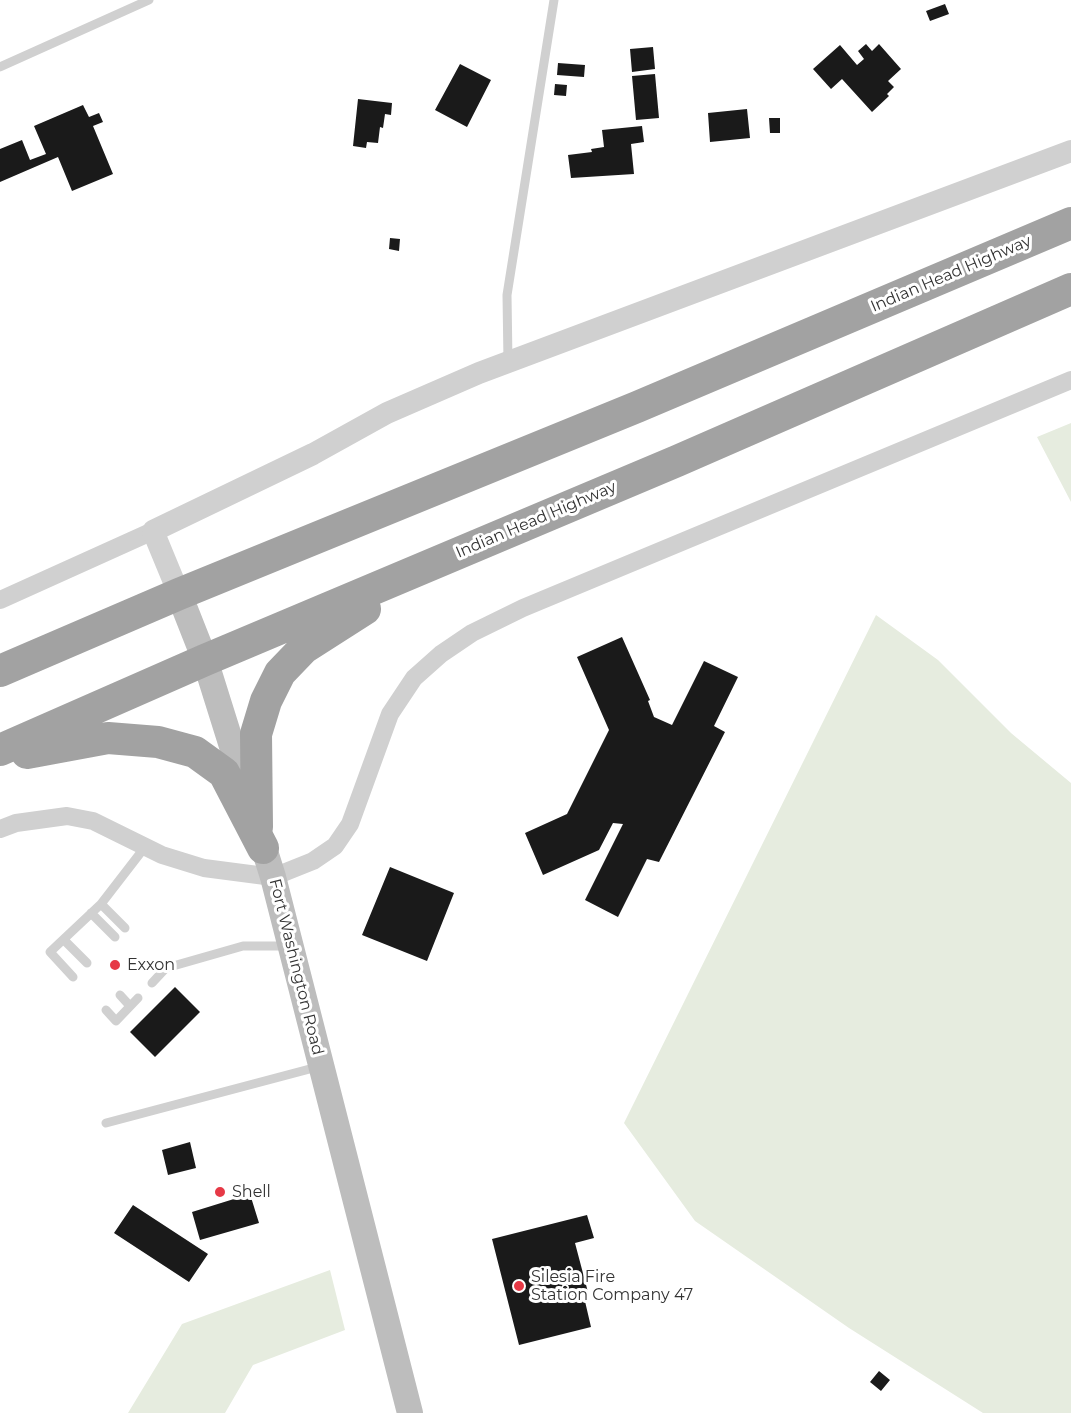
<!DOCTYPE html>
<html>
<head>
<meta charset="utf-8">
<style>
	body { margin:0 }
	canvas { display:block; background:#fff }
</style>
</head>
<body>
<canvas width="1071" height="1413"></canvas>
<script>
const c = document.querySelector('canvas').getContext('2d');
c.lineJoin = 'round';
function paint(path, color) {
  c.fillStyle = color;
  c.fill(path, 'evenodd');
}
function shape(rows) {
  const path = new Path2D();
  for (const r of rows) {
    path.moveTo(r[0], r[1]);
    for (let i = 2; i < r.length; i += 2) path.lineTo(r[i], r[i + 1]);
  }
  return path;
}
function stroke(path, color, width, dash) {
  c.strokeStyle = color;
  c.lineWidth = width;
  c.lineCap = dash ? 'butt' : 'round';
  c.setLineDash(dash || []);
  c.stroke(path);
}
function drawText(font, color, halo, rows, align = 'center') {
  c.font = font + ' Montserrat,sans-serif';
  c.lineWidth = 6;
  c.setLineDash([]);
  c.textBaseline = 'middle';
  c.strokeStyle = halo;
  c.fillStyle = color;
  for (const [text, x, y, turn = 0] of rows) {
    c.save();
    c.translate(x, y);
    c.rotate((+turn || 0) * Math.PI / 180);
    c.textAlign = isNaN(turn) ? turn : align;
    if (halo) c.strokeText(text, 0, 0);
    c.fillText(text, 0, 0);
    c.restore();
  }
}
paint(shape([
	[1071,423,1071,502,1037,437],
	[876,615,938,660,1011,733,1071,783,1071,1413,983,1413,849,1328,695,1221,624,1123],
	[330,1270,345,1330,253,1365,225,1413,128,1413,182,1324]
]), '#e6ecdf');
paint(shape([
	[945,4,949,14,930,21,926,11],
	[866,44,872,51,879,44,901,69,888,81,894,87,887,94,889,96,872,112,842,79,831,89,813,69,840,45,857,65,864,59,858,51],
	[653,47,655,69,632,72,630,49],
	[558,63,585,65,584,77,557,75],
	[460,64,491,80,467,127,435,110],
	[655,74,659,118,636,120,632,76],
	[555,84,567,85,566,96,554,95],
	[358,99,392,103,391,115,385,114,383,128,380,127,378,143,367,142,366,148,353,146],
	[83,105,89,117,99,113,103,122,93,126,113,174,72,191,58,157,0,182,0,149,22,140,30,160,46,154,34,126],
	[747,109,750,138,710,142,708,113],
	[769,118,780,118,780,133,770,133],
	[642,126,644,142,631,144,634,174,571,178,568,155,592,152,591,149,604,147,602,130],
	[390,238,400,239,399,251,389,249],
	[622,637,650,700,648,701,654,717,672,725,704,661,738,677,714,726,725,732,659,862,647,859,618,917,585,900,623,824,613,823,599,850,543,875,525,833,567,814,609,730,577,657],
	[390,867,454,893,427,961,362,935],
	[175,987,200,1012,155,1057,130,1032],
	[190,1142,196,1168,168,1175,162,1150],
	[250,1194,259,1223,200,1240,192,1212],
	[133,1205,208,1254,189,1282,114,1233],
	[587,1215,594,1238,575,1243,589,1296,584,1297,591,1327,519,1345,492,1239],
	[879,1371,890,1380,881,1391,870,1382]
]), '#1a1a1a');
stroke(shape([
	[0,67,149,0],
	[508,362,507,295,554,0],
	[91,913,115,937],
	[125,928,101,904,145,847],
	[64,940,87,963],
	[73,977,50,952,101,904],
	[152,983,166,968,243,946,288,946],
	[120,995,130,1006],
	[106,1010,116,1021,138,998],
	[106,1123,321,1066]
]), '#d0d0d0', 9);
stroke(shape([
	[0,600,153,531],
	[0,829,16,823,67,816,93,821,162,855,204,868,273,877,313,861,335,846,350,824,390,714,414,678,441,654,472,633,523,608,1071,380]
]), '#d0d0d0', 18);
stroke(shape([
	[179,594,153,531,313,454,387,413,479,373,1071,151]
]), '#d0d0d0', 22);
stroke(shape([
	[179,594,205,660,273,877,410,1413]
]), '#bdbdbd', 26);
stroke(shape([
	[0,671,179,594,637,407,1071,223],
	[0,750,205,660,677,461,1071,289],
	[27,753,108,738,158,742,195,752,224,773,263,848],
	[257,827,256,734,266,701,280,673,304,648,365,609]
]), '#a2a2a2', 32);
for (const [x, y, r, color] of [
	[115,965,6,"#e63946"],
	[220,1192,6,"#e63946"],
	[519,1286,6,"#e63946"]
]) {
  const dot = new Path2D();
  dot.arc(x, y, r, 0, 2 * Math.PI);
  c.fillStyle = color;
  c.fill(dot);
  stroke(dot, '#fff', 2);
}
drawText('16px', '#333', '#fff', [
	["Indian Head Highway",951,274,-23],
	["Indian Head Highway",536,520,-23],
	["Fort Washington Road",296,967,76]
]);
drawText('16px', '#333', '#fff', [
	["Exxon",127,965],
	["Shell",232,1192],
	["Silesia Fire",531,1277],
	["Station Company 47",531,1295]
], 'left');
</script>
</body>
</html>
